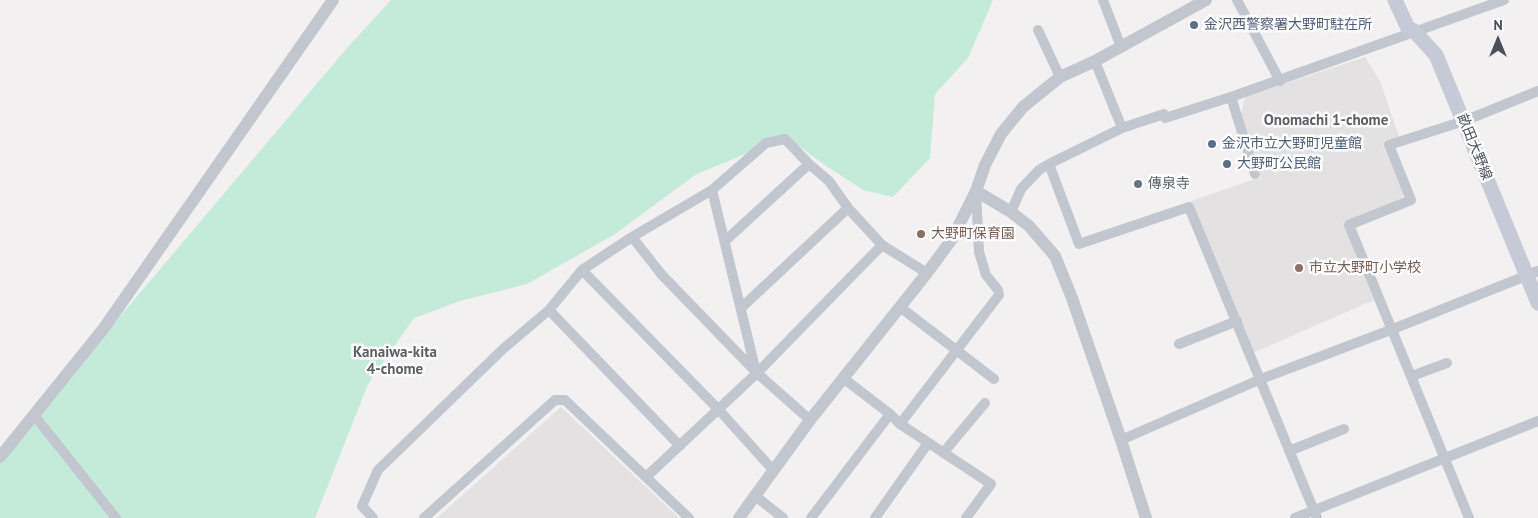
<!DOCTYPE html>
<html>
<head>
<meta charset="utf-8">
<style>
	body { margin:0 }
	#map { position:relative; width:1538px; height:518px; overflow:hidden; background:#f2f0f0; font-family:"PT Sans",sans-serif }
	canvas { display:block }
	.north { position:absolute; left:1473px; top:15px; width:50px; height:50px; -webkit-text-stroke:4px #fff; paint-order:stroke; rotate:0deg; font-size:14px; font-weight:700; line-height:20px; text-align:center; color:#4a4f5b }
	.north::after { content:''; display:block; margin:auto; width:18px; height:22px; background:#4a4f5b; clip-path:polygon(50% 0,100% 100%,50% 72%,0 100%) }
</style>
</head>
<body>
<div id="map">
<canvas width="1538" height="518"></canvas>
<div class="north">N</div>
</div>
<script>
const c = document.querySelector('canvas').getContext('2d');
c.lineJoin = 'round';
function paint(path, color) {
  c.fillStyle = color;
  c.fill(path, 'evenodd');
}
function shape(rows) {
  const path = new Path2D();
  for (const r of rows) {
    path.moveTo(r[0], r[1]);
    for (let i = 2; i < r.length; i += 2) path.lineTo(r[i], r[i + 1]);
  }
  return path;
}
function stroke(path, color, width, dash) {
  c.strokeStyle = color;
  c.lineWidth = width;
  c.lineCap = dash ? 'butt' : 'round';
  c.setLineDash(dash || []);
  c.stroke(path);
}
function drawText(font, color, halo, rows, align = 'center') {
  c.font = font + ' "PT Sans","Noto Sans JP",sans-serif';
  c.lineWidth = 5;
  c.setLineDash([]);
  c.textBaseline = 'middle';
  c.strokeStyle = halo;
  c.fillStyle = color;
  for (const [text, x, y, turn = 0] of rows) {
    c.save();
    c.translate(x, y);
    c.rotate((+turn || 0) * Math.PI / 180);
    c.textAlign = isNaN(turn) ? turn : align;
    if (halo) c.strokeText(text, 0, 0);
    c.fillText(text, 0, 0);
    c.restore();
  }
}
paint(shape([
	[1365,57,1380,81,1400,139,1383,145,1404,195,1401,198,1343,223,1374,300,1253,353,1191,201,1261,177,1241,115,1245,97],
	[561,407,679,518,437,518]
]), '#e3e1e1');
paint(shape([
	[391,0,993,0,968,58,935,94,930,158,893,197,863,190,825,165,792,141,764,146,695,175,615,234,527,284,460,301,414,318,368,384,315,518,0,518,0,454,68,378,347,48]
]), '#c4eada');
stroke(shape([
	[1103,0,1121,47],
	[1237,0,1280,81],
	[1038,30,1060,77],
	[1095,61,1122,128],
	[1231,97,1255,174],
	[1049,164,1079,244,1189,207,1317,518],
	[712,190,756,372],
	[1011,212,1021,189,1039,170,1049,164,1122,128,1164,114,1165,118,1231,97,1504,0],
	[632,237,662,275,757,373,810,420],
	[725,241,809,164],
	[582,270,719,410,773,470],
	[900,307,994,379],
	[741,308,848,208],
	[549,310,680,446],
	[1179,344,1237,321],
	[1412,376,1447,363],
	[843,378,890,414,900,424,991,484,966,518],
	[34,415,116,518],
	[900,424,999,295,998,290,986,275,979,252,976,191],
	[1121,440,1261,379,1393,329,1538,271],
	[1289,451,1344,429],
	[943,453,985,403],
	[646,477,757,373,882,245],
	[754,495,783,518],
	[373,518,362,506,378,470,503,349,549,310,582,270,632,237,712,190,766,143,785,139,809,164,829,181,848,208,882,245,927,273],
	[424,518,555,400,565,400,689,518],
	[811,518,890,414],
	[875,518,928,443],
	[1295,518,1538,421],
	[1469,518,1349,225,1411,200,1389,145,1464,121,1538,91]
]), '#c2c7cf', 10);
stroke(shape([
	[976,191,1011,212,1029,226,1055,256,1072,298,1121,440,1146,518],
	[0,457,104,328,333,0],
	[739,518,810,420,927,273,952,239,976,191,985,165,1001,134,1023,107,1060,77,1095,61,1206,0]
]), '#c2c7cf', 12);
stroke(shape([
	[1395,0,1408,28,1414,31,1436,55,1538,303]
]), '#c5cad6', 15);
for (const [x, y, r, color] of [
	[1194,25,5,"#5c6f8a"],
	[1212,144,5,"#5c6f8a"],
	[1227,164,5,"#5c6f8a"],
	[1138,184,5,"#6b7280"],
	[921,234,5,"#8d6e63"],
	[1299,268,5,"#8d6e63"]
]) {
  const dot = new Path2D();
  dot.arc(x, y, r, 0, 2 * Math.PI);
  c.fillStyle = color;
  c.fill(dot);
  stroke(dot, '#fff', 2);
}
drawText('14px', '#4e5e75', '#fff', [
	["金沢西警察署大野町駐在所",1204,25],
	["金沢市立大野町児童館",1222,144],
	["大野町公民館",1237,164]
], 'left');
drawText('14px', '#4a4f5b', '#fff', [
	["畝田大野線",1474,147,68]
]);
drawText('14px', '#5b616d', '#fff', [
	["傳泉寺",1148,184]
], 'left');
drawText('14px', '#785e54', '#fff', [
	["大野町保育園",931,234],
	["市立大野町小学校",1309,268]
], 'left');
drawText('bold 15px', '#5d5f64', '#fff', [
	["Onomachi 1-chome",1326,121],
	["Kanaiwa-kita",395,353],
	["4-chome",395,370]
]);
</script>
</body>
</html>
